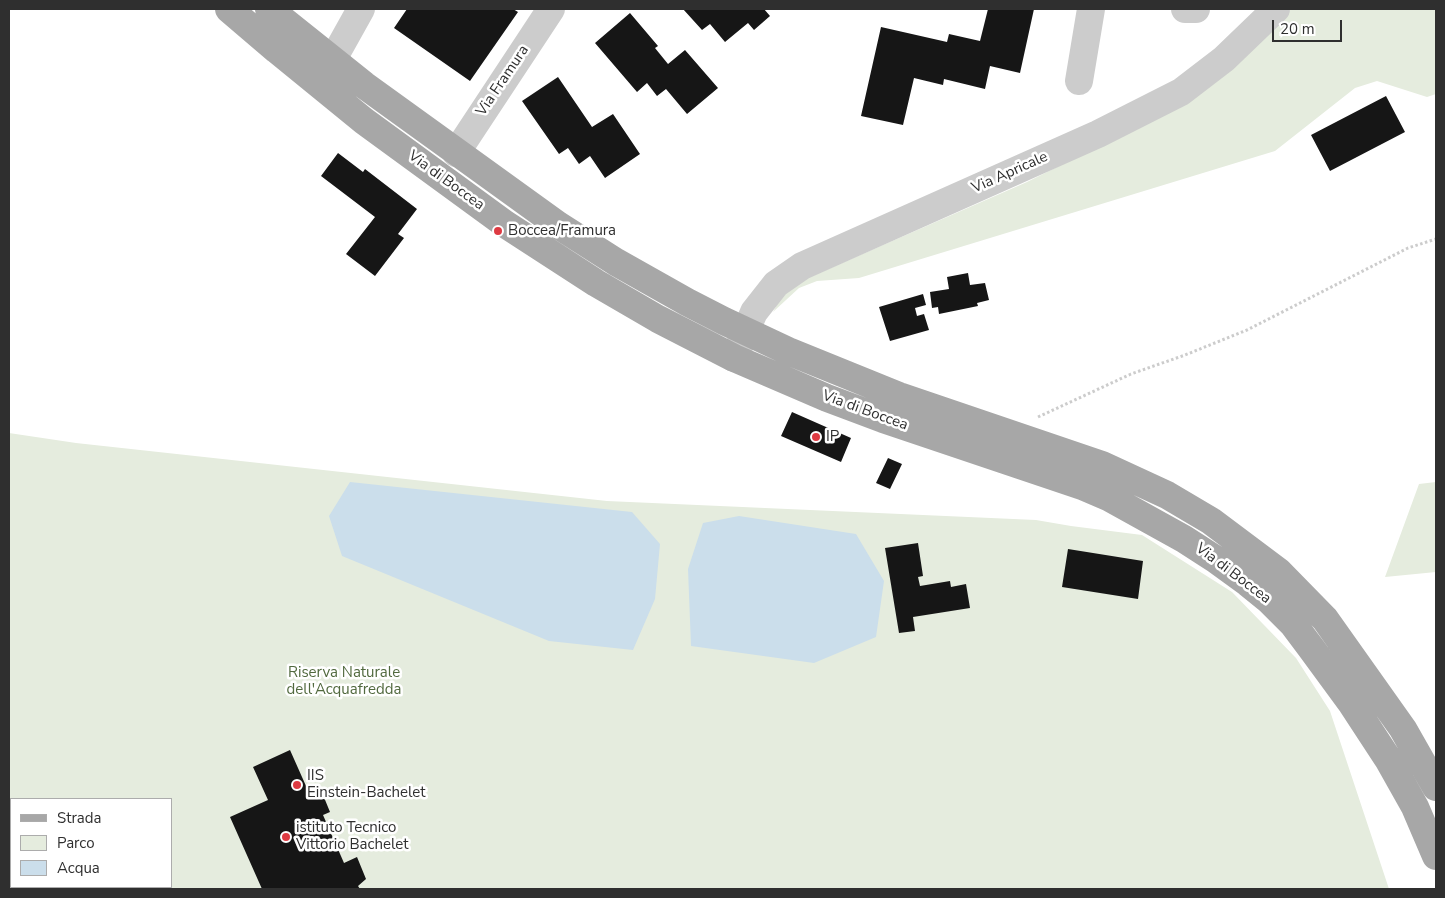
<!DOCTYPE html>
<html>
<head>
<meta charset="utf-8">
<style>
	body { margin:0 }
	#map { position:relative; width:1445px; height:898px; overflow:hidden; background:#fff; font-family:"Nunito Sans",sans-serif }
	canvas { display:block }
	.frame { position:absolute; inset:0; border:10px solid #2f2f2f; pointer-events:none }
	.legend { position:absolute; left:10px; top:798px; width:162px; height:90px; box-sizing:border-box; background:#fff; border:1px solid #acacac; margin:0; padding:6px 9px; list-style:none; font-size:15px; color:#2f2f2f }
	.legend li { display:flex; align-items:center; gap:10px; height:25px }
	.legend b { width:25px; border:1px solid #acacac }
	.scale { position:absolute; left:1272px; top:20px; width:70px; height:22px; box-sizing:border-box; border:2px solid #2f2f2f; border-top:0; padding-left:6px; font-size:15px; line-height:18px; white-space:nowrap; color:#2f2f2f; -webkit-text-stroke:4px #fff; paint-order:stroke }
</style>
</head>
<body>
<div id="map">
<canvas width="1445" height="898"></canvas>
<div class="frame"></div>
<ul class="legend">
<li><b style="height:6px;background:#a7a7a7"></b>Strada</li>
<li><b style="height:14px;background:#e5ecde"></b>Parco</li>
<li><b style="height:14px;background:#cbdeeb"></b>Acqua</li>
</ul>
<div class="scale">20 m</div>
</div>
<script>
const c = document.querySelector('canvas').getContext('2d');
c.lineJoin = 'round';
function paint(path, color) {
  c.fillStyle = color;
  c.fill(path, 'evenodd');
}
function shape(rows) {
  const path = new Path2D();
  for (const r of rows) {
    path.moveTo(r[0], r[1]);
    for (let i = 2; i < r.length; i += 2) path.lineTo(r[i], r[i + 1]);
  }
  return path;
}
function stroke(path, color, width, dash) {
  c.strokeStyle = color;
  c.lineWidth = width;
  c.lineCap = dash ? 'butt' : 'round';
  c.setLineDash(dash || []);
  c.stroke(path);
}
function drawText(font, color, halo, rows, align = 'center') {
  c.font = font + ' "Nunito Sans",sans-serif';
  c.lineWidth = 5;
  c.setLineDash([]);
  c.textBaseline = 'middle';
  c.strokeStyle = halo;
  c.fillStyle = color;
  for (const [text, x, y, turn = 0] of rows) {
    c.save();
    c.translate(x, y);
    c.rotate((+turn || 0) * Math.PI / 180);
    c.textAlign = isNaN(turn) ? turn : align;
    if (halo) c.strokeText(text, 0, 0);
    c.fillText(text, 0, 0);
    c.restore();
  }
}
paint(shape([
	[1291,9,1436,9,1436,94,1427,97,1377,81,1355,88,1275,151,859,278,817,281,799,288,773,312,782,295,794,284,1027,182,1163,114,1212,85],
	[9,433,76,443,607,501,1036,520,1071,526,1142,535,1232,592,1296,658,1330,711,1389,889,9,889],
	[11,799,171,799,171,887,11,887],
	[1436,482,1436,572,1385,577,1419,484]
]), '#e5ecde');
paint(shape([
	[350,482,632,512,660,544,655,599,633,650,549,641,342,556,329,516],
	[739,516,856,534,884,581,876,637,814,663,691,646,688,569,703,523]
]), '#cbdeeb');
paint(shape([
	[407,9,513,9,518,12,470,81,394,28],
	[683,9,764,9,770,16,754,30,748,23,725,42,710,24,702,30],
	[988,9,1034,9,1020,73,990,66,985,89,944,79,943,85,914,78,903,125,861,116,881,27,947,42,949,34,980,41],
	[630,13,658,46,655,48,668,64,685,50,718,88,687,114,666,89,657,96,647,83,637,92,595,43],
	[558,77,592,127,613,114,640,154,605,178,590,156,579,164,568,148,559,154,522,101],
	[1386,96,1405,132,1330,171,1311,135],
	[338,153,363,172,365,169,417,209,398,234,404,238,375,276,346,254,375,217,321,176],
	[968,273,970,285,985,283,989,300,977,303,978,306,939,314,938,307,932,308,930,292,949,289,947,277],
	[923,294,926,305,915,308,917,316,924,314,929,330,890,341,879,307],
	[792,412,851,438,841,462,781,436],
	[888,458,902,464,890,489,876,483],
	[918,543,923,576,918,577,920,586,950,581,951,587,966,584,970,608,913,617,915,631,899,633,885,548],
	[1068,549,1143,561,1138,599,1062,587],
	[290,750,310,795,321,790,330,812,323,815,344,863,357,857,366,879,358,886,360,889,262,889,230,817,268,800,253,767]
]), '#161616');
stroke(shape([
	[1038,417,1131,374,1185,355,1247,330,1408,248,1436,239]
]), '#ccc', 3, [2.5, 2.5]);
stroke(shape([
	[1185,9,1196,9],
	[332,61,361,9],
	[1079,81,1091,9],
	[456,153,551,9],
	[734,358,754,312,776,284,802,266,1098,134,1181,92,1224,59,1276,9]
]), '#ccc', 28);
stroke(shape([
	[229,9,277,50,364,121,505,224,596,283,658,319,734,358,827,398,883,419,1082,486,1110,498,1184,539,1215,559,1248,583,1269,600,1293,624,1311,648,1352,704,1388,759,1415,807,1436,856],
	[269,9,364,85,558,225,616,262,687,302,724,321,788,351,899,396,1102,465,1167,495,1211,521,1279,572,1325,619,1403,729,1436,787]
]), '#a7a7a7', 28);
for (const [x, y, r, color] of [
	[498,231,5,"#de3a42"],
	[816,437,5,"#de3a42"],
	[297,785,5,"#de3a42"],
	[286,837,5,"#de3a42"]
]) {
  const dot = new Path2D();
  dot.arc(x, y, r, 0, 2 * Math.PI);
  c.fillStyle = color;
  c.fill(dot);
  stroke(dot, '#fff', 2);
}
drawText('15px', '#2f2f2f', '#fff', [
	["Via Framura",503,81,-56],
	["Via Apricale",1010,173,-24],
	["Via di Boccea",446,181,36],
	["Via di Boccea",865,411,20],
	["Via di Boccea",1233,574,37]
]);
drawText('15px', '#2f2f2f', '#fff', [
	["Boccea/Framura",508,231],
	["IP",826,437],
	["IIS",307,776],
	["Einstein-Bachelet",307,793],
	["istituto Tecnico",296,828],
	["Vittorio Bachelet",296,845]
], 'left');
drawText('15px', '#51693e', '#fff', [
	["Riserva Naturale",344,673],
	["dell'Acquafredda",344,690]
]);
</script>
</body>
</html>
